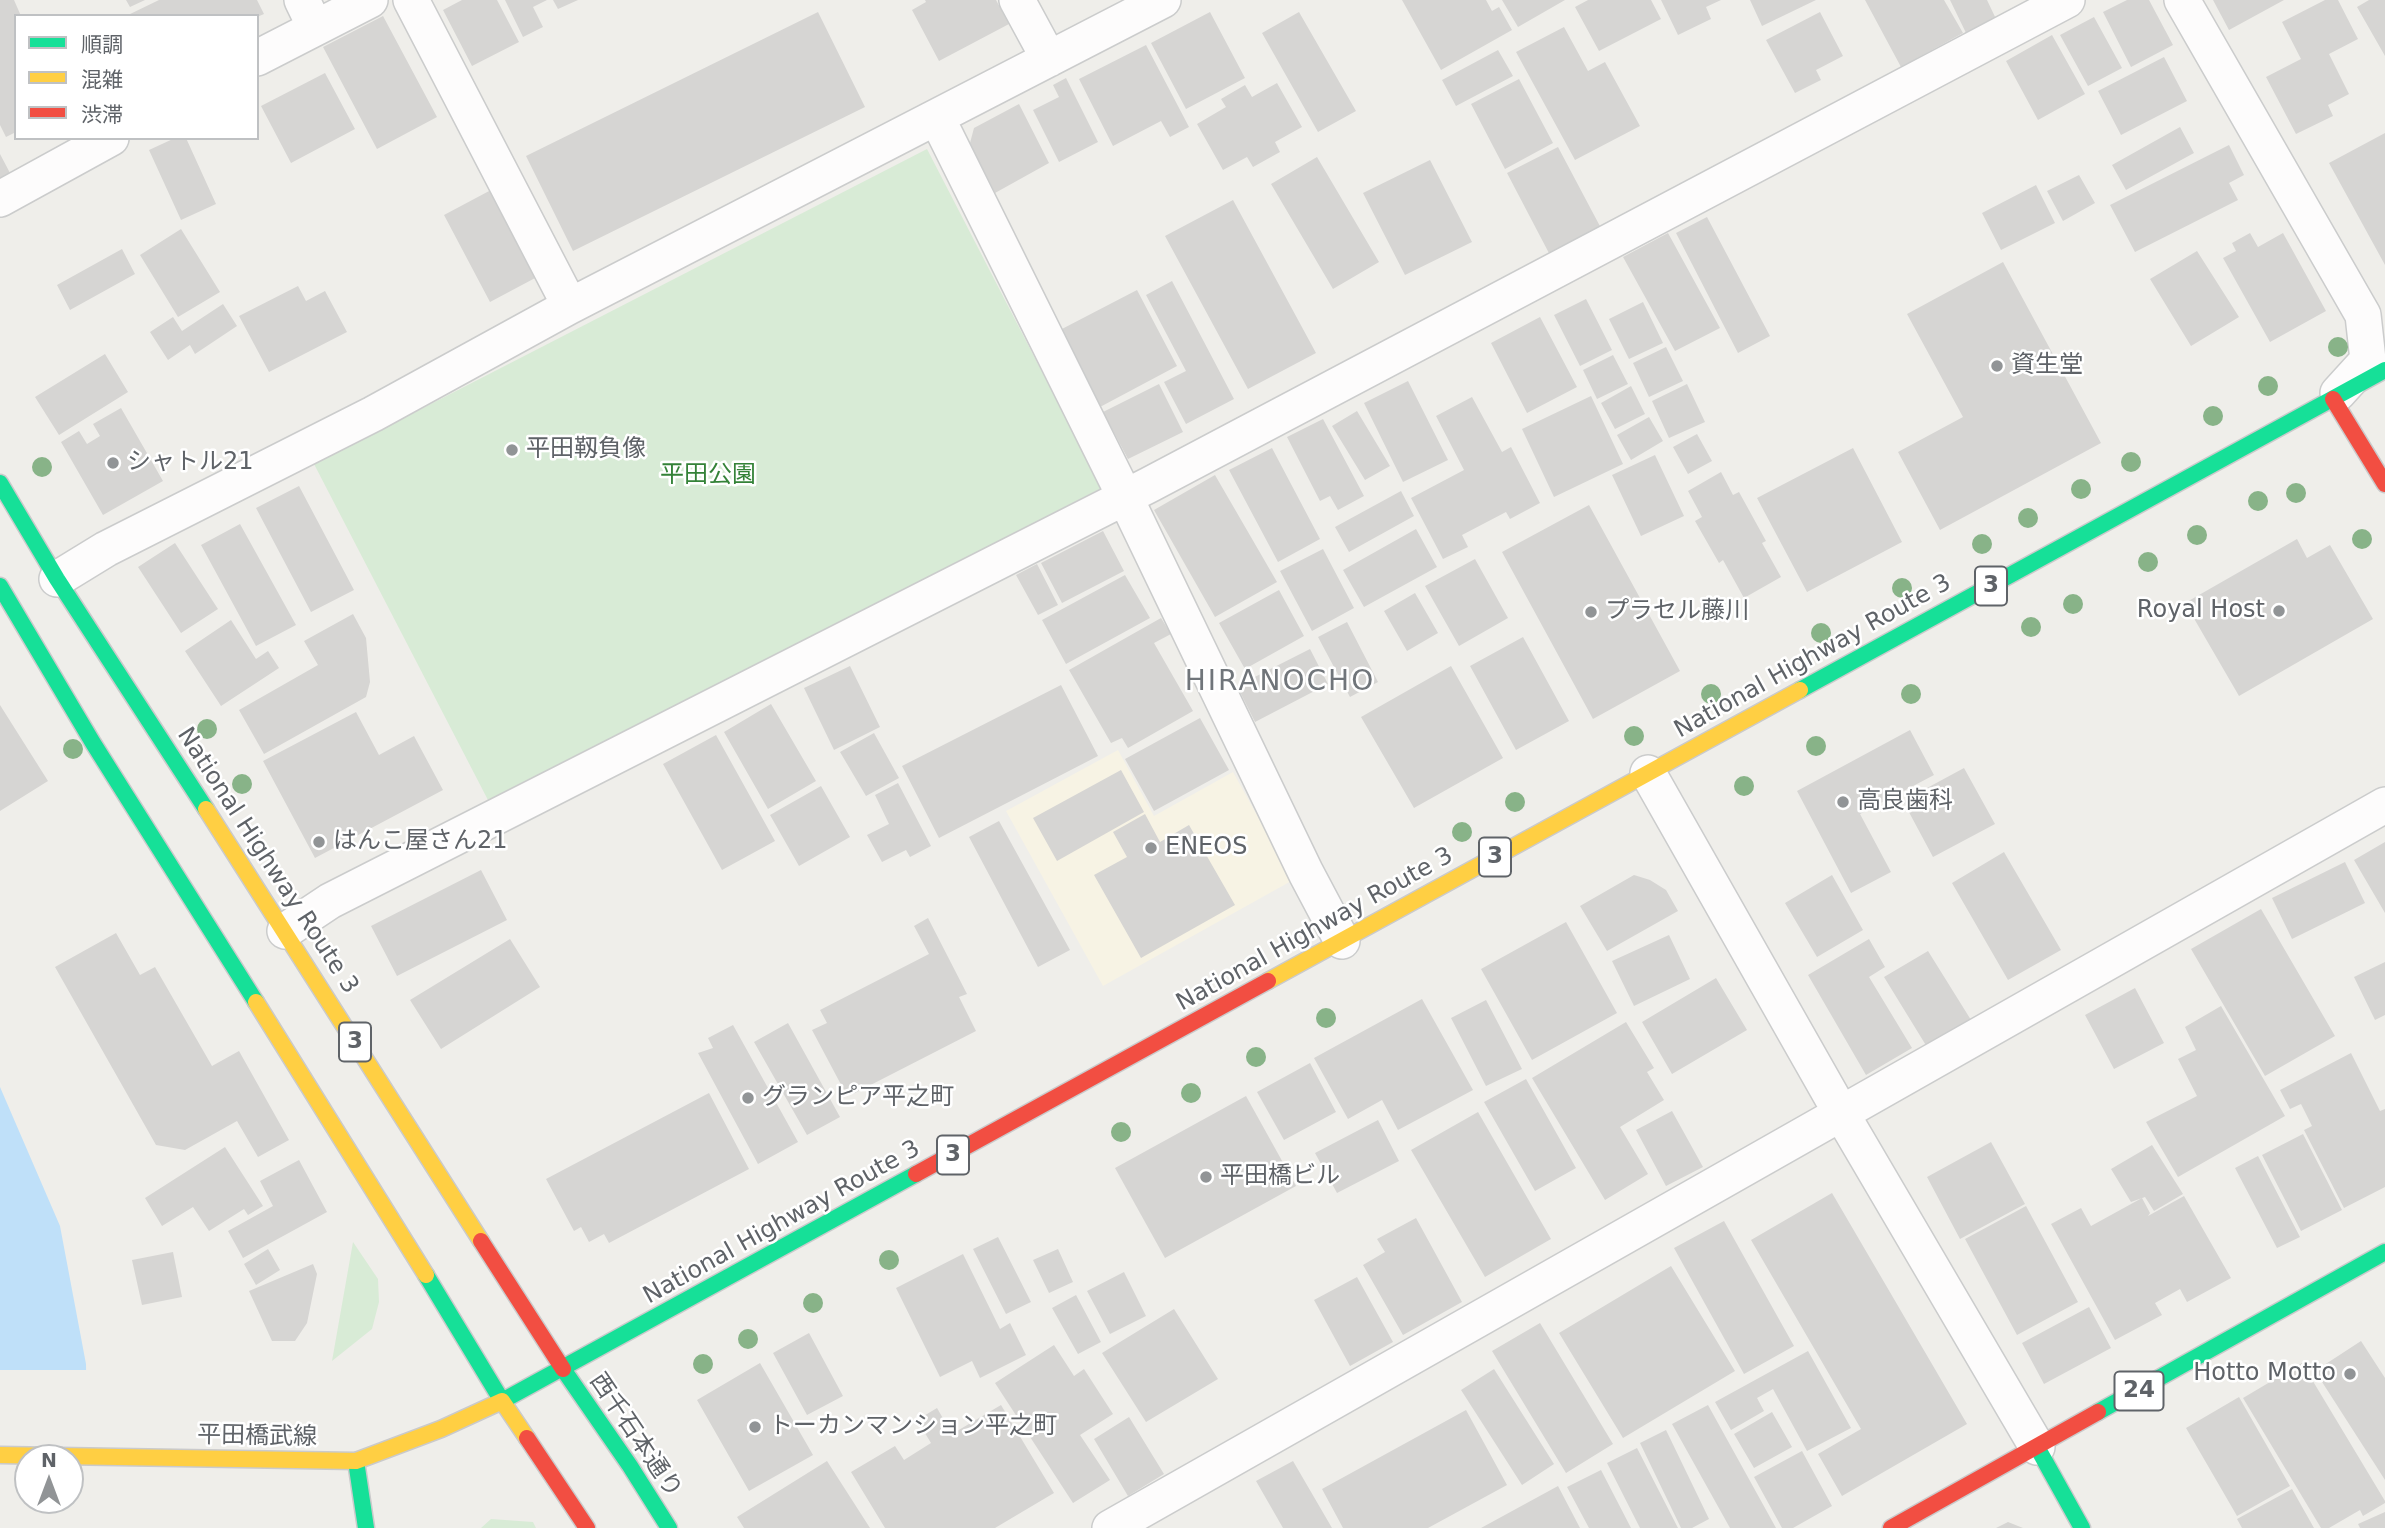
<!DOCTYPE html>
<html>
<head>
<meta charset="utf-8">
<style>
	body { margin:0 }
	#map { position:relative; width:2385px; height:1528px; overflow:hidden; background:#efeeea; font-family:"DejaVu Sans","Noto Sans JP",sans-serif }
	canvas { display:block }
	.legend { position:absolute; left:14px; top:14px; width:245px; height:126px; box-sizing:border-box; background:#fff; border:2px solid #bfc1c3; margin:0; padding:9px 12px; list-style:none; font-size:21px; color:#5f6368 }
	.legend li { display:flex; align-items:center; gap:14px; height:35px }
	.legend b { width:35px; border:2px solid #bfc1c3 }
	.north { position:absolute; left:14px; top:1444px; width:70px; height:70px; box-sizing:border-box; background:#fff; border:2px solid #bfc1c3; border-radius:50%; rotate:0deg; font-size:19px; font-weight:700; line-height:28px; text-align:center; color:#5f6368 }
	.north::after { content:''; display:block; margin:auto; width:24px; height:32px; background:#919496; clip-path:polygon(50% 0,100% 100%,50% 72%,0 100%) }
</style>
</head>
<body>
<div id="map">
<canvas width="2385" height="1528"></canvas>
<ul class="legend">
<li><b style="height:9px;background:#16e098"></b>順調</li>
<li><b style="height:9px;background:#ffcf43"></b>混雑</li>
<li><b style="height:9px;background:#f24e42"></b>渋滞</li>
</ul>
<div class="north">N</div>
</div>
<script>
const c = document.querySelector('canvas').getContext('2d');
c.lineJoin = 'round';
function paint(path, color) {
  c.fillStyle = color;
  c.fill(path, 'evenodd');
}
function shape(rows) {
  const path = new Path2D();
  for (const r of rows) {
    path.moveTo(r[0], r[1]);
    for (let i = 2; i < r.length; i += 2) path.lineTo(r[i], r[i + 1]);
  }
  return path;
}
function stroke(path, color, width, dash) {
  c.strokeStyle = color;
  c.lineWidth = width;
  c.lineCap = dash ? 'butt' : 'round';
  c.setLineDash(dash || []);
  c.stroke(path);
}
function drawText(font, color, halo, rows, align = 'center') {
  c.font = font + ' "DejaVu Sans","Noto Sans JP",sans-serif';
  c.lineWidth = 5;
  c.setLineDash([]);
  c.textBaseline = 'middle';
  c.strokeStyle = halo;
  c.fillStyle = color;
  for (const [text, x, y, turn = 0] of rows) {
    c.save();
    c.translate(x, y);
    c.rotate((+turn || 0) * Math.PI / 180);
    c.textAlign = isNaN(turn) ? turn : align;
    if (halo) c.strokeText(text, 0, 0);
    c.fillText(text, 0, 0);
    c.restore();
  }
}
paint(shape([
	[1118,750,1154,816,1233,772,1293,880,1103,986,1006,811]
]), '#f7f3e4');
paint(shape([
	[927,149,1102,488,489,802,314,464],
	[353,1242,378,1279,379,1302,372,1329,332,1361],
	[491,1519,533,1522,536,1528,481,1528]
]), '#d8ebd6');
paint(shape([
	[0,1087,60,1226,86,1364,88,1528,0,1528],
	[28,1458,70,1458,70,1500,28,1500]
]), '#bfe0f9');
paint(shape([
	[0,1370,89,1370,91,1528,0,1528],
	[28,1458,70,1458,70,1500,28,1500]
]), '#efeeea');
paint(shape([
	[0,0,14,0,21,16,16,16,16,132,6,137,0,125],
	[126,0,145,0,130,7],
	[159,0,257,0,264,14,257,17,126,16],
	[462,0,497,0,519,42,472,66,443,10],
	[505,0,547,0,533,7,543,27,523,37],
	[553,0,578,0,558,9],
	[925,0,996,0,1009,24,939,61,912,10,926,2],
	[1402,0,1486,0,1492,11,1499,7,1512,30,1441,70],
	[1502,0,1565,0,1518,27],
	[1588,0,1651,0,1661,19,1599,51,1575,7],
	[1661,0,1721,0,1706,7,1711,19,1678,35],
	[1750,0,1816,0,1762,26],
	[1865,0,1944,0,1963,33,1901,67],
	[1950,0,1987,0,1997,21,1967,35],
	[2127,0,2149,0,2173,45,2131,67,2103,12],
	[2213,0,2284,0,2229,30],
	[2325,0,2338,0,2358,39,2329,54,2349,94,2328,105,2333,116,2296,134,2266,77,2301,59,2282,22],
	[2369,0,2385,0,2385,56,2357,7],
	[818,12,865,107,573,251,526,156],
	[1210,12,1245,78,1186,109,1151,43],
	[1299,12,1356,111,1318,132,1262,33],
	[1820,12,1843,56,1816,70,1821,80,1795,93,1766,40],
	[383,16,437,117,377,149,323,47],
	[2094,17,2122,68,2088,86,2060,35],
	[1564,27,1588,71,1605,62,1640,126,1575,160,1516,52],
	[2052,35,2085,94,2038,120,2006,61],
	[1146,45,1189,127,1170,137,1161,121,1113,146,1079,79],
	[1498,50,1513,76,1456,106,1442,80],
	[2164,57,2187,101,2121,135,2098,91],
	[325,73,355,129,291,163,261,106],
	[1066,78,1098,142,1059,162,1033,110,1059,97,1053,85],
	[1519,79,1553,143,1505,169,1471,104],
	[1277,83,1302,127,1275,142,1280,152,1253,167,1247,157,1223,170,1197,124,1226,107,1221,99,1245,85,1252,97],
	[1019,104,1049,163,995,193,970,143,974,128],
	[2180,127,2194,153,2126,190,2112,165],
	[2385,133,2385,265,2329,163],
	[175,138,186,138,216,204,181,220,149,150],
	[2229,145,2244,175,2229,183,2238,200,2135,252,2110,205],
	[1558,147,1602,230,1551,257,1507,173],
	[0,154,10,173,0,178],
	[1317,157,1379,262,1333,289,1271,184],
	[1430,160,1472,242,1405,275,1363,193],
	[2079,175,2095,203,2063,221,2047,191],
	[2036,185,2055,223,2001,250,1982,213],
	[491,190,537,277,490,302,444,215],
	[1233,200,1316,353,1248,389,1165,236],
	[1707,217,1770,336,1738,353,1676,233],
	[181,229,220,292,178,317,140,255],
	[1668,233,1720,328,1675,351,1623,257],
	[2250,233,2258,247,2283,233,2326,311,2270,342,2223,258,2236,251,2232,243],
	[122,249,135,274,70,310,57,285],
	[2197,251,2239,317,2191,346,2150,279],
	[2003,262,2101,443,1940,530,1898,452,1963,417,1907,314],
	[1172,281,1234,399,1186,424,1164,382,1186,371,1146,295],
	[298,286,306,301,325,291,347,332,269,372,239,316],
	[1137,290,1177,366,1100,407,1060,330],
	[1586,299,1612,350,1580,366,1554,315],
	[1643,302,1663,343,1629,359,1609,319],
	[223,304,237,326,195,354,190,345,168,360,150,332,173,317,182,331],
	[1540,317,1577,387,1527,413,1491,343],
	[1666,347,1683,381,1649,397,1633,363],
	[105,354,128,392,59,435,35,397],
	[1613,355,1628,384,1597,399,1583,370],
	[1408,381,1448,460,1403,482,1364,403],
	[1159,384,1183,432,1128,459,1103,412],
	[1687,384,1705,422,1669,438,1652,401],
	[1631,386,1645,414,1615,429,1601,403],
	[1591,396,1623,464,1554,497,1522,429],
	[1472,397,1502,452,1511,447,1540,503,1510,519,1506,512,1462,535,1468,547,1443,559,1411,498,1464,470,1436,416],
	[121,408,163,481,103,515,61,442,79,431,87,444,100,436,93,424],
	[1357,411,1390,466,1365,480,1332,426],
	[1649,417,1663,441,1631,460,1617,435],
	[1323,419,1364,496,1338,510,1330,496,1320,501,1287,437],
	[1697,434,1712,461,1688,474,1673,447],
	[1272,448,1320,539,1278,562,1229,470],
	[1853,448,1902,542,1807,592,1757,498],
	[1655,455,1684,516,1641,536,1612,475],
	[1721,472,1733,495,1739,492,1766,541,1762,543,1781,577,1744,598,1723,560,1719,563,1695,521,1702,517,1688,491],
	[1215,475,1277,582,1215,617,1154,510],
	[299,486,354,590,311,612,256,508],
	[1401,491,1414,516,1349,552,1335,527],
	[1589,505,1680,671,1593,719,1502,552],
	[240,524,296,625,256,646,201,545],
	[1416,529,1437,567,1364,607,1343,570],
	[1103,531,1124,571,1062,603,1041,563],
	[2297,539,2307,558,2330,545,2373,619,2239,696,2185,603],
	[175,543,218,609,181,633,138,567],
	[1323,549,1354,608,1312,631,1280,571],
	[1475,559,1508,618,1459,646,1425,586],
	[1037,564,1058,605,1038,615,1016,575],
	[1125,575,1150,618,1066,664,1042,620],
	[1279,590,1304,636,1245,669,1219,623],
	[1415,593,1438,633,1407,651,1384,611],
	[353,614,366,638,370,682,366,697,264,754,239,710,318,665,304,641],
	[1161,618,1171,634,1154,643,1193,711,1128,748,1122,738,1111,743,1069,670],
	[231,620,256,659,268,651,279,668,221,706,185,651],
	[1347,622,1378,682,1350,697,1318,637],
	[1523,637,1569,721,1516,750,1470,666],
	[1310,649,1328,684,1255,722,1237,686],
	[850,666,880,727,834,750,804,688],
	[1451,666,1503,758,1414,808,1361,717],
	[1061,685,1098,756,939,838,902,766],
	[771,704,816,781,768,809,724,732],
	[0,705,48,781,0,811],
	[356,712,379,755,414,736,443,790,315,858,263,761],
	[1200,718,1229,770,1154,811,1125,759],
	[1910,730,1934,775,1860,814,1891,872,1851,893,1797,791],
	[874,733,899,778,866,796,840,752],
	[716,735,775,841,722,870,663,764],
	[1964,768,1995,824,1933,857,1903,801],
	[1121,770,1144,812,1057,861,1033,818],
	[898,783,931,846,910,857,906,850,882,862,867,835,889,824,875,795],
	[821,786,850,837,799,866,770,815],
	[1145,814,1160,842,1189,825,1235,905,1141,958,1094,875,1127,857,1113,832],
	[999,821,1070,950,1038,967,969,837],
	[2385,842,2385,913,2354,860],
	[2004,852,2061,950,2008,980,1952,883],
	[2345,862,2365,903,2292,939,2272,898],
	[481,870,507,920,397,976,371,926],
	[1634,875,1650,880,1666,890,1678,911,1607,951,1580,906],
	[1832,875,1863,930,1817,957,1785,903],
	[2261,909,2335,1036,2265,1076,2191,949],
	[928,918,967,994,959,997,976,1031,853,1094,852,1091,846,1094,812,1030,827,1023,820,1010,929,954,914,926],
	[1566,922,1617,1013,1532,1060,1481,969],
	[116,933,140,975,155,967,212,1066,239,1051,289,1140,258,1157,237,1121,185,1150,156,1145,55,967],
	[1669,935,1690,979,1634,1006,1612,961],
	[510,939,540,987,441,1049,410,1000],
	[1869,939,1885,967,1869,977,1912,1048,1866,1075,1808,975],
	[1928,951,1971,1020,1927,1047,1884,977],
	[2385,962,2385,1015,2375,1020,2354,977],
	[1716,978,1747,1030,1672,1074,1642,1022],
	[2135,988,2164,1043,2114,1069,2085,1015],
	[1422,999,1473,1090,1398,1130,1382,1100,1348,1119,1314,1058],
	[1486,1000,1522,1069,1486,1086,1451,1018],
	[2221,1006,2285,1116,2178,1177,2146,1122,2197,1096,2178,1059,2196,1050,2185,1027],
	[1626,1022,1654,1068,1647,1072,1664,1100,1620,1127,1648,1174,1605,1200,1532,1078],
	[788,1023,840,1117,807,1135,754,1042],
	[733,1025,798,1142,758,1164,698,1053,713,1048,708,1038],
	[2351,1053,2380,1111,2385,1109,2385,1187,2344,1208,2304,1130,2312,1126,2301,1104,2290,1109,2280,1090],
	[1310,1063,1336,1112,1284,1140,1257,1092],
	[1526,1079,1576,1168,1535,1191,1484,1102],
	[709,1093,749,1169,609,1243,604,1234,589,1242,581,1227,574,1231,546,1179],
	[1246,1096,1296,1186,1165,1258,1115,1168],
	[1672,1111,1703,1167,1666,1186,1636,1130],
	[1478,1112,1551,1239,1485,1277,1411,1150],
	[1378,1120,1399,1161,1337,1193,1315,1153],
	[2303,1134,2342,1210,2301,1231,2262,1155],
	[1991,1142,2025,1204,1960,1239,1927,1177],
	[2152,1145,2183,1194,2154,1211,2145,1197,2131,1202,2111,1169],
	[225,1147,263,1206,248,1215,244,1209,209,1231,193,1207,162,1226,145,1198],
	[2258,1156,2300,1237,2277,1248,2235,1168],
	[299,1160,327,1212,243,1258,228,1231,273,1206,260,1181],
	[1832,1193,1967,1424,1842,1496,1818,1454,1861,1429,1751,1240],
	[2184,1196,2231,1278,2187,1302,2180,1289,2155,1303,2162,1315,2115,1340,2051,1224,2081,1208,2091,1226,2142,1198,2150,1213,2148,1216],
	[2026,1206,2078,1302,2017,1335,1965,1239],
	[1416,1218,1462,1302,1403,1335,1363,1265,1385,1252,1377,1239],
	[1724,1221,1794,1346,1744,1374,1674,1248],
	[998,1237,1031,1302,1006,1314,973,1249],
	[268,1249,280,1270,256,1285,244,1264],
	[1058,1249,1073,1282,1049,1293,1033,1260],
	[173,1252,182,1297,142,1305,132,1260],
	[963,1254,1000,1329,1010,1323,1026,1355,980,1378,972,1361,940,1377,896,1288],
	[313,1264,317,1274,307,1323,295,1341,272,1341,249,1291],
	[1671,1266,1735,1371,1623,1438,1559,1333],
	[1124,1272,1146,1316,1110,1334,1087,1291],
	[1357,1277,1393,1342,1350,1366,1314,1300],
	[1076,1295,1101,1342,1078,1354,1052,1308],
	[2089,1307,2111,1348,2044,1384,2022,1343],
	[1174,1309,1218,1379,1146,1422,1102,1353],
	[1540,1323,1613,1444,1566,1473,1492,1351],
	[809,1333,843,1396,807,1415,773,1353],
	[2361,1341,2385,1378,2385,1480,2315,1371],
	[1054,1345,1074,1376,1084,1369,1113,1414,1080,1435,1110,1480,1073,1503,995,1383],
	[1808,1351,1851,1428,1807,1451,1773,1389,1757,1398,1764,1411,1731,1430,1715,1402],
	[760,1363,813,1455,749,1491,697,1400],
	[2302,1363,2385,1501,2385,1503,2363,1516,2360,1510,2329,1528,2321,1528,2243,1398],
	[1494,1369,1554,1464,1522,1485,1461,1390],
	[2239,1397,2290,1486,2237,1516,2186,1428],
	[1001,1405,1054,1493,995,1528,885,1528,851,1472,895,1446,904,1460,931,1443,917,1420,937,1408,952,1434],
	[1708,1405,1776,1528,1730,1528,1672,1424],
	[1466,1410,1507,1485,1428,1528,1343,1528,1322,1489],
	[1772,1412,1792,1447,1754,1468,1734,1434],
	[1129,1417,1164,1474,1128,1496,1094,1439],
	[1666,1430,1709,1519,1692,1528,1681,1528,1640,1443],
	[1637,1448,1678,1528,1640,1528,1607,1463],
	[1802,1451,1832,1506,1793,1528,1782,1528,1754,1477],
	[827,1461,870,1528,744,1528,737,1517],
	[1293,1461,1332,1528,1283,1528,1256,1481],
	[1601,1470,1631,1528,1589,1528,1567,1487],
	[1558,1486,1580,1528,1481,1528],
	[2292,1489,2314,1528,2242,1528,2237,1519],
	[2385,1512,2385,1528,2360,1528,2358,1524],
	[2008,1522,2023,1528,1996,1528]
]), '#d6d5d3');
const street = shape([
	[302,0,315,27],
	[411,0,570,306],
	[1017,0,1049,59],
	[2182,0,2363,315,2368,360,2338,393],
	[257,58,370,0],
	[937,118,1125,497,1306,873,1342,941],
	[0,199,111,138],
	[57,579,106,549,373,414,570,306,1163,0],
	[1648,773,1841,1113,2037,1447],
	[285,931,330,901,1149,485,2067,0],
	[1110,1528,2385,805]
]);
const fast = shape([
	[0,483,57,579,206,809],
	[0,586,93,743,256,1002],
	[1800,690,2385,370],
	[426,1275,502,1401,916,1174],
	[563,1369,630,1466,669,1528],
	[2098,1412,2385,1252],
	[2037,1447,2082,1528],
	[356,1461,366,1528]
]);
const slow = shape([
	[206,809,481,1241],
	[1268,981,1800,690],
	[256,1002,426,1275],
	[0,1455,356,1461,441,1429,502,1401,527,1438]
]);
const jam = shape([
	[2333,399,2385,484],
	[916,1174,1268,981],
	[481,1241,563,1369],
	[527,1438,587,1528],
	[1891,1528,2098,1412]
]);
stroke(street, '#cbcccc', 38);
stroke(fast, '#cacacb', 19);
stroke(slow, '#cacacb', 19);
stroke(jam, '#cacacb', 19);
stroke(street, '#fdfcfc', 35);
stroke(fast, '#16e098', 16);
stroke(slow, '#ffcf43', 16);
stroke(jam, '#f24e42', 16);
c.fillStyle = '#88b388';
for (const [x, y] of [
	[2338,347],
	[2268,386],
	[2213,416],
	[2131,462],
	[42,467],
	[2081,489],
	[2296,493],
	[2258,501],
	[2028,518],
	[2197,535],
	[2362,539],
	[1982,544],
	[2148,562],
	[1902,588],
	[2073,604],
	[2031,627],
	[1821,633],
	[1711,694],
	[1911,694],
	[207,729],
	[1634,736],
	[1816,746],
	[73,749],
	[242,784],
	[1744,786],
	[1515,802],
	[1462,832],
	[1326,1018],
	[1256,1057],
	[1191,1093],
	[1121,1132],
	[889,1260],
	[813,1303],
	[748,1339],
	[703,1364]
]) {
  c.beginPath();
  c.arc(x, y, 10, 0, 2 * Math.PI);
  c.fill();
}
for (const [x, y, r, color] of [
	[1997,366,7,"#919496"],
	[512,450,7,"#919496"],
	[113,463,7,"#919496"],
	[2279,611,7,"#919496"],
	[1591,612,7,"#919496"],
	[1843,802,7,"#919496"],
	[319,842,7,"#919496"],
	[1151,848,7,"#919496"],
	[748,1098,7,"#919496"],
	[1206,1177,7,"#919496"],
	[2350,1374,7,"#919496"],
	[755,1427,7,"#919496"]
]) {
  const dot = new Path2D();
  dot.arc(x, y, r, 0, 2 * Math.PI);
  c.fillStyle = color;
  c.fill(dot);
  stroke(dot, '#fff', 2.5);
}
for (const [x, y, w] of [
	[1991,586,32],
	[1495,857,32],
	[355,1042,32],
	[953,1155,32],
	[2139,1391,49]
]) {
  const box = new Path2D();
  box.roundRect(x - w / 2, y - 19.5, w, 39, 5);
  c.fillStyle = '#fff';
  c.fill(box);
  stroke(box, '#5f6368', 2);
}
drawText('bold 23px', '#5f6368', null, [
	["3",1991,586],
	["3",1495,857],
	["3",355,1042],
	["3",953,1155],
	["24",2139,1391]
]);
drawText('24px', '#5f6368', '#fff', [
	["資生堂",2011,366],
	["平田靱負像",526,450],
	["シャトル21",127,463],
	["Royal Host",2265,611,"right"],
	["プラセル藤川",1605,612],
	["高良歯科",1857,802],
	["はんこ屋さん21",333,842],
	["ENEOS",1165,848],
	["グランピア平之町",762,1098],
	["平田橋ビル",1220,1177],
	["Hotto Motto",2336,1374,"right"],
	["トーカンマンション平之町",769,1427]
], 'left');
drawText('24px', '#348238', '#fff', [
	["平田公園",708,476]
]);
drawText('24px', '#5f6368', '#fff', [
	["National Highway Route 3",1813,657,-29],
	["National Highway Route 3",267,861,57],
	["National Highway Route 3",1315,930,-29],
	["National Highway Route 3",782,1223,-29],
	["西千石本通り",635,1436,56],
	["平田橋武線",257,1437,1]
]);
c.letterSpacing = '2px';
drawText('28px', '#70757a', '#fff', [
	["HIRANOCHO",1280,683]
]);
c.letterSpacing = '0px';
</script>
</body>
</html>
